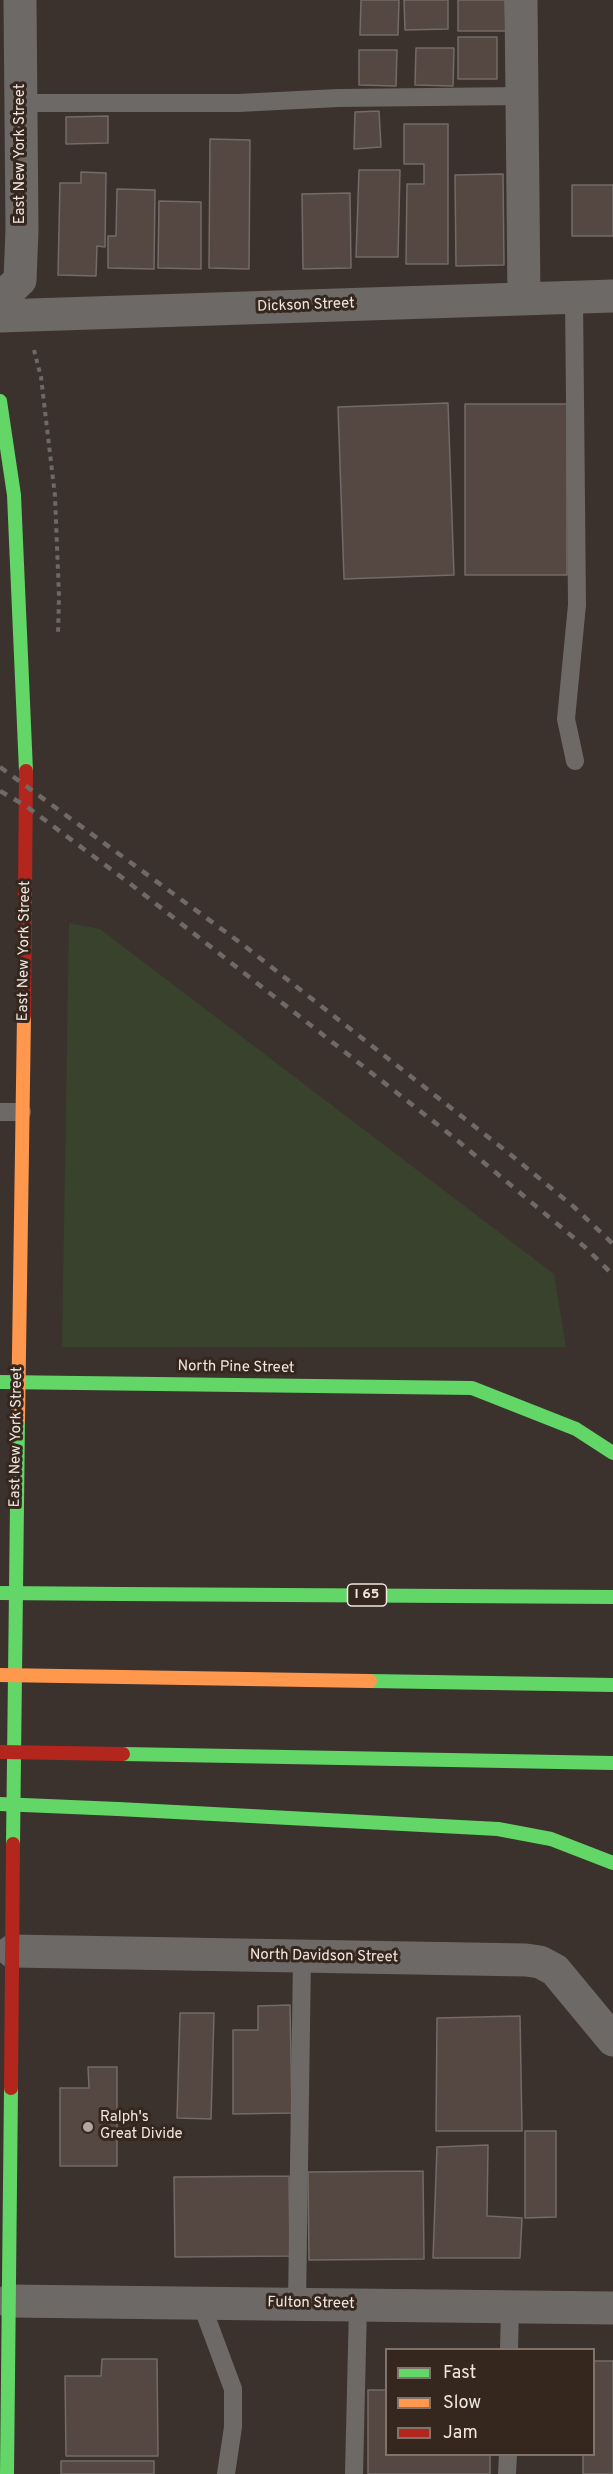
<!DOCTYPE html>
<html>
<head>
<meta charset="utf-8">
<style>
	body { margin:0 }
	#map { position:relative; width:613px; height:2474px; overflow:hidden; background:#3b322e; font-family:Overpass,sans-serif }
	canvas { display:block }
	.legend { position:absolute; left:385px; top:2348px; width:210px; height:108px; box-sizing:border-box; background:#36271e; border:2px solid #80736c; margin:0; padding:8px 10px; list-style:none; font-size:18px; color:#f0e6e0 }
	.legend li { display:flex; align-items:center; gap:12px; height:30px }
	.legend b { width:30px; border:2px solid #80736c }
</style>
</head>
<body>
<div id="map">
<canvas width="613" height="2474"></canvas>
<ul class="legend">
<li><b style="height:8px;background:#63d668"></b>Fast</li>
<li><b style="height:8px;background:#ff974d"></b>Slow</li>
<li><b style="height:8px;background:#b3261e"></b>Jam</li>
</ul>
</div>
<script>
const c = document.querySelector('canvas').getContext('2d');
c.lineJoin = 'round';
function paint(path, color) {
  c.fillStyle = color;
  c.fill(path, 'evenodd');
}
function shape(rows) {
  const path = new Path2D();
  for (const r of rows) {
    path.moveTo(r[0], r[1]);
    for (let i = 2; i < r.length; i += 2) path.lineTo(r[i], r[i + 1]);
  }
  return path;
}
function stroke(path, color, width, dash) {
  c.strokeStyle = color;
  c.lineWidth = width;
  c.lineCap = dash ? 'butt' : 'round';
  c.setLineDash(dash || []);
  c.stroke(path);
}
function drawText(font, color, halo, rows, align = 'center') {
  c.font = font + ' Overpass,sans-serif';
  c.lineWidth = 6;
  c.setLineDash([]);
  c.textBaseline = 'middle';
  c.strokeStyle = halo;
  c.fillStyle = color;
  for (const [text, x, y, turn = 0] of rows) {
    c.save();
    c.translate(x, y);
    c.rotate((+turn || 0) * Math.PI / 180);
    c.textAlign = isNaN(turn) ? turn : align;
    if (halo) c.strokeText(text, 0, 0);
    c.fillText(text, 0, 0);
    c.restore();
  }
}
paint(shape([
	[69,923,100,929,554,1274,566,1347,62,1347]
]), '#38422c');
const building = shape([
	[361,0,399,0,398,35,360,35,361,0],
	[404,0,448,0,448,29,405,30,404,0],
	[458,0,505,0,506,31,458,31,458,0],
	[458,37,497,37,497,79,458,79,458,37],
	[416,48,454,48,453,86,415,85,416,48],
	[359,50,397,50,396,86,359,85,359,50],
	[379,111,381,147,354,149,355,112,379,111],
	[108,116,108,143,66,144,66,117,108,116],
	[404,124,448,124,448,264,406,264,407,184,424,184,424,164,404,164,404,124],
	[210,139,250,140,249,269,209,268,210,139],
	[359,170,400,170,398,257,356,257,359,170],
	[81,172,106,173,105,247,97,246,96,276,58,275,60,183,81,183,81,172],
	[503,174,504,265,456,266,455,175,503,174],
	[572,185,613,185,613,236,572,236,572,185],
	[117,189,155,190,154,269,108,268,108,236,116,236,117,189],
	[350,193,351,268,303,269,302,194,350,193],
	[159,201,201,202,201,269,158,268,159,201],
	[448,403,454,575,344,579,338,407,448,403],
	[465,404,567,404,567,575,465,575,465,404],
	[290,2005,292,2113,233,2114,233,2030,258,2030,258,2006,290,2005],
	[180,2013,214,2013,211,2119,177,2118,180,2013],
	[520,2016,522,2131,436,2131,437,2018,520,2016],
	[88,2067,117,2067,117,2166,60,2166,60,2088,89,2088,88,2067],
	[525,2131,556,2131,556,2217,525,2218,525,2131],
	[488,2145,487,2216,522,2218,520,2258,433,2258,437,2147,488,2145],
	[423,2171,424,2259,309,2260,308,2172,423,2171],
	[289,2176,290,2256,175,2257,174,2177,289,2176],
	[102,2359,157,2359,158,2456,66,2456,65,2376,101,2376,102,2359],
	[594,2361,613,2361,613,2474,583,2474,583,2454,594,2454,594,2361],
	[368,2390,386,2390,386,2454,490,2454,490,2474,368,2474,368,2390],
	[61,2461,154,2461,154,2474,61,2474,61,2461]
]);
paint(building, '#554842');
stroke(building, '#736b67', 1.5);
stroke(shape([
	[34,350,41,377,55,496,59,596,58,635]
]), '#6d6966', 4, [4.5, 4.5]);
stroke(shape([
	[21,103,238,103,338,98,522,96],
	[574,297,577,605,566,719,575,761],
	[0,1112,22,1112],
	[201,2303,233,2389,233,2427,226,2474],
	[297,2303,302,1957],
	[509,2350,510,2307],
	[354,2474,358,2305],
	[507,2474,508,2454]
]), '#6d6966', 18);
stroke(shape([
	[521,0,524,299],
	[0,299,20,280,22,230,20,0],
	[0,316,613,296],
	[12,1951,526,1960,540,1962,555,1970,613,2040],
	[9,2301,613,2308]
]), '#6d6966', 33);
stroke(shape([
	[0,401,14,495,26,771],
	[0,1382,472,1388,576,1429,613,1453],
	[120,1594,613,1597],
	[370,1681,613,1685],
	[123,1754,613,1763],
	[118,1809,498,1829,551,1839,613,1863],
	[13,1844,18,1420],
	[7,2474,11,2088]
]), '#63d668', 14);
stroke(shape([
	[18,1420,24,1016],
	[123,1677,370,1681]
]), '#ff974d', 14);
stroke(shape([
	[24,1016,26,771],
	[11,2088,13,1844]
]), '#b3261e', 14);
stroke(shape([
	[0,767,242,944,511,1155,574,1207,613,1244],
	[0,791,26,806,128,882,452,1136,586,1248,613,1275]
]), '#6f6967', 4.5, [8, 8]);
stroke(shape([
	[0,1593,120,1594],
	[0,1804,118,1809]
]), '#63d668', 14);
stroke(shape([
	[0,1675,123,1677]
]), '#ff974d', 14);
stroke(shape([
	[0,1752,123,1754]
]), '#b3261e', 14);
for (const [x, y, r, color] of [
	[88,2127,6,"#b1a7a2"]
]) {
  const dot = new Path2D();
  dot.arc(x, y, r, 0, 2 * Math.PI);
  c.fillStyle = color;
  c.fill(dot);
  stroke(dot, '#36271e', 2);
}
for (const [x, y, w] of [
	[367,1595,39]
]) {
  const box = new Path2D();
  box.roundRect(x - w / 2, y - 11, w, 22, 4.5);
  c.fillStyle = '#36271e';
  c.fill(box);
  stroke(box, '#f0e6e0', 1.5);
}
drawText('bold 14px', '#f0e6e0', null, [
	["I 65",367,1595]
]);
drawText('15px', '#f0e6e0', '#36271e', [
	["East New York Street",21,154,-90],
	["Dickson Street",306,306,-2],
	["East New York Street",25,951,-89],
	["North Pine Street",236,1368,1],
	["East New York Street",17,1437,-89],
	["North Davidson Street",324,1957,1],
	["Fulton Street",311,2304,1]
]);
drawText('15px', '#f0e6e0', '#36271e', [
	["Ralph's",100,2118],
	["Great Divide",100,2135]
], 'left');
</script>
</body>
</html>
